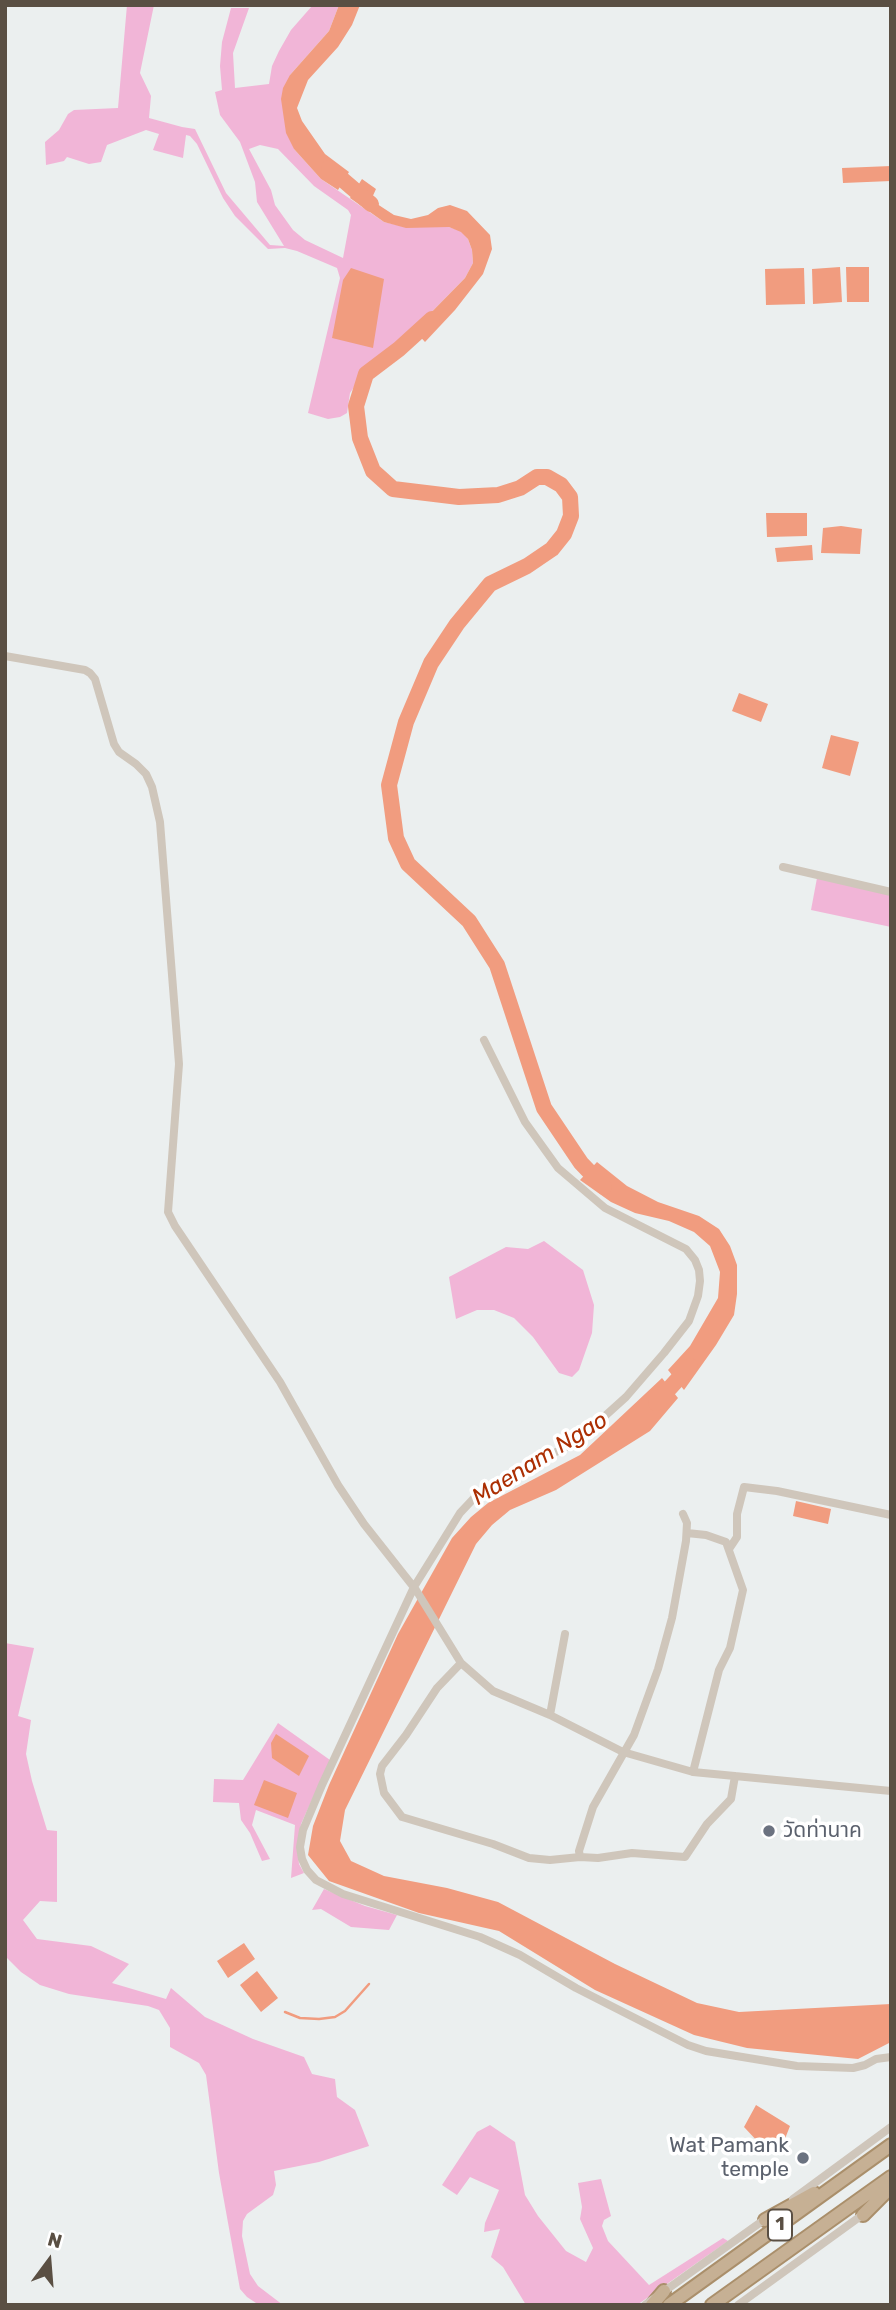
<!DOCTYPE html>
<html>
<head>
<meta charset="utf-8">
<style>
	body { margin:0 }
	#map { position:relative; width:896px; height:2310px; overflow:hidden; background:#ebefef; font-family:Rubik,sans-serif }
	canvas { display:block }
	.frame { position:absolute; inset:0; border:7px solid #5a4f43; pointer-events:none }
	.north { position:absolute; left:14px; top:2226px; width:70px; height:70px; -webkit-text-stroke:5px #fff; paint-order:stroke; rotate:16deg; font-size:19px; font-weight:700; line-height:28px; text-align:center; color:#5a4f43 }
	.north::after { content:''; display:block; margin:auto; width:24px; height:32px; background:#5a4f43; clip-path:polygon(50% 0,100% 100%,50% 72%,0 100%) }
</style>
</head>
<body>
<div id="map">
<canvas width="896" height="2310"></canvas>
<div class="frame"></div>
<div class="north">N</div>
</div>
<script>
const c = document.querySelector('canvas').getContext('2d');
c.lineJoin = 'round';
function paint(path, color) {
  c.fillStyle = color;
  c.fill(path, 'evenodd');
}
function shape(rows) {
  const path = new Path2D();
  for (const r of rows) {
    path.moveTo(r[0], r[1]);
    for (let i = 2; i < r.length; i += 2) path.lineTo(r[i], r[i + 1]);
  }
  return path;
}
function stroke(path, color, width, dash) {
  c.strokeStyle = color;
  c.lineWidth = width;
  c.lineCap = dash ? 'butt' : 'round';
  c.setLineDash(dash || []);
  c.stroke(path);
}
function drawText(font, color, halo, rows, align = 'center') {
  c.font = font + ' Rubik,"Noto Sans Thai",sans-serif';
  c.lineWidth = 7;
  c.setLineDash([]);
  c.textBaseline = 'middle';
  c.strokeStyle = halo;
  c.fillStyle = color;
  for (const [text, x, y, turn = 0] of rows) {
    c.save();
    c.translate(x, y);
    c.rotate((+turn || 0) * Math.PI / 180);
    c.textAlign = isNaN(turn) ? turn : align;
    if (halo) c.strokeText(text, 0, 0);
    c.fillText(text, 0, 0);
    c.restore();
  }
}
paint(shape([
	[127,5,154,5,140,73,151,96,149,118,182,127,195,129,226,193,270,245,284,246,257,202,255,182,240,142,220,115,215,92,222,90,220,66,222,42,231,8,249,8,233,53,235,88,269,84,272,66,279,51,291,30,312,6,339,5,329,31,290,75,294,149,321,179,384,222,406,227,449,227,461,231,468,239,472,250,473,263,465,278,414,330,365,371,350,393,347,413,340,417,328,419,308,413,340,278,337,268,297,251,285,248,268,249,235,216,223,198,197,144,190,136,186,135,183,158,153,150,159,134,146,130,107,145,101,162,89,164,67,157,64,161,46,165,45,142,59,130,68,114,74,110,118,108],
	[260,145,278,149,314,186,348,210,351,215,343,258,305,240,293,230,275,205,271,190,249,149],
	[817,878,891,895,891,927,811,910],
	[544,1241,583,1270,594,1305,592,1333,579,1370,572,1377,559,1373,533,1337,514,1318,494,1310,477,1310,456,1319,449,1277,506,1247,528,1249],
	[5,1643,34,1648,18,1716,31,1720,26,1754,32,1781,47,1830,57,1831,57,1902,40,1901,23,1920,37,1939,91,1946,129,1964,112,1983,166,1999,171,1988,205,2017,253,2039,304,2057,312,2074,335,2079,337,2097,355,2110,369,2146,319,2162,274,2171,276,2185,273,2195,247,2214,243,2221,242,2236,250,2274,258,2286,283,2305,259,2305,247,2297,240,2289,219,2173,206,2075,199,2063,170,2047,170,2028,159,2010,148,2006,69,1994,40,1985,21,1972,5,1956],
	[278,1723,330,1760,301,1824,298,1853,299,1864,304,1873,291,1878,295,1825,256,1810,252,1825,270,1859,262,1861,250,1833,241,1820,239,1803,213,1802,214,1779,243,1780],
	[324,1889,365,1906,397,1915,389,1930,351,1927,321,1909,312,1910],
	[490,2125,515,2142,525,2195,538,2216,566,2251,586,2262,593,2248,580,2219,582,2207,578,2183,601,2179,611,2216,604,2220,602,2226,608,2241,649,2285,723,2238,728,2241,637,2305,526,2305,503,2267,491,2257,500,2229,484,2232,485,2223,499,2190,470,2177,457,2195,442,2185,477,2132]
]), '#f1b5d7');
paint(shape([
	[339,5,360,5,352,25,338,47,308,80,297,108,302,121,325,154,349,172,338,190,321,179,294,149,286,133,281,99,283,88,290,75,329,31],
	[891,166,891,181,843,183,842,168],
	[362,179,376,189,371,200,394,215,411,219,428,215,438,208,450,205,467,211,490,235,492,249,483,274,455,310,425,342,414,330,465,278,473,263,472,250,468,239,461,232,449,227,406,228,384,222,350,198],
	[840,267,842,302,813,304,812,269],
	[846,267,869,267,869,302,847,302],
	[351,268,384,279,373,348,332,338,343,280],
	[804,268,805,304,766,305,765,269],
	[766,513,807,513,807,536,767,537],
	[841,526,862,529,860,554,821,553,823,528],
	[812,545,813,560,777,562,775,548],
	[739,693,768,704,761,722,732,711],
	[831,735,859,742,850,776,822,768],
	[597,1162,627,1186,658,1202,699,1216,719,1229,730,1246,737,1265,737,1294,734,1315,716,1345,684,1390,668,1370,690,1346,718,1298,720,1272,710,1246,694,1232,669,1221,635,1213,611,1202,580,1180],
	[662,1378,678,1398,650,1431,556,1490,510,1510,492,1525,476,1544,345,1810,340,1841,351,1861,384,1876,447,1888,498,1902,615,1964,697,2003,739,2012,891,2004,891,2042,858,2059,747,2048,694,2035,595,1990,499,1931,419,1913,329,1881,308,1855,313,1826,329,1785,398,1634,452,1538,471,1517,488,1503,580,1455],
	[796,1501,831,1509,828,1524,793,1516],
	[276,1734,309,1756,299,1776,272,1758,271,1743],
	[264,1780,297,1793,288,1818,254,1805],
	[244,1943,255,1959,228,1978,217,1961],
	[257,1971,278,1998,261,2012,240,1985],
	[756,2105,790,2126,779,2154,759,2143,744,2127]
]), '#f19c7f');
stroke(shape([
	[285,2012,300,2018,319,2019,335,2017,345,2011,369,1984]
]), '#f19c7f', 2.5);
stroke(shape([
	[329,168,371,204],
	[432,319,399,349,366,374,356,406,360,438,373,471,393,489,459,497,498,495,520,488,537,477,547,477,561,485,570,497,571,516,564,534,552,549,527,566,490,584,457,624,431,663,406,722,389,785,396,838,408,864,469,921,497,965,544,1108,581,1163,604,1187],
	[656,1403,690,1366]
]), '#f19c7f', 16);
const trunk = shape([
	[863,2215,891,2187],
	[765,2220,814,2193],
	[652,2305,664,2291],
	[669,2305,891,2145],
	[712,2305,891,2177]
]);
stroke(trunk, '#aa8f6b', 16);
stroke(shape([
	[5,656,85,670,90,673,95,679,114,744,119,752,136,764,146,774,152,787,160,822,179,1064,168,1212,175,1226,280,1382,338,1485,364,1524,416,1590,461,1663,493,1691,550,1715,623,1752,693,1772,891,1791],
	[783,867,891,892],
	[484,1040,525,1122,558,1168,605,1208,686,1249,695,1260,699,1270,700,1281,698,1296,689,1321,664,1353,626,1397,575,1443,518,1470,476,1496,460,1513,414,1587,322,1785,303,1830,300,1847,302,1859,307,1870,316,1880,343,1894,480,1937,520,1955,576,1988,688,2045,706,2051,797,2066,853,2068,865,2065,876,2059,891,2057],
	[687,1533,706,1535,726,1542,743,1590,730,1648,719,1670,693,1772],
	[729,1549,737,1537,737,1514,744,1487,777,1491,891,1515],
	[461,1663,437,1688,406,1735,382,1766,380,1774,384,1793,402,1817,493,1844,529,1858,550,1860,580,1857,598,1858,632,1853,685,1857,707,1824,731,1799,735,1776],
	[550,1715,565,1634],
	[580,1857,579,1851,593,1807,634,1735,658,1669,672,1618,686,1541,687,1523,683,1514],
	[793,2199,891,2127],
	[645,2305,768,2217],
	[738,2305,865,2213]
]), '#cfc6bb', 8);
stroke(trunk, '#c6b094', 12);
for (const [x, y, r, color] of [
	[769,1831,7,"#6b7280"],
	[803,2158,7,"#6b7280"]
]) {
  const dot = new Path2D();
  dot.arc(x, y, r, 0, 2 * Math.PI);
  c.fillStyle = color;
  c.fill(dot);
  stroke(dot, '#fff', 2.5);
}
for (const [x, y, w] of [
	[780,2225,24]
]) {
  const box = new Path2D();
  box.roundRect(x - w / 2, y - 15.5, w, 31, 5);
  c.fillStyle = '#fff';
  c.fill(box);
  stroke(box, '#5a4f43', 2);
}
drawText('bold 19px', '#5a4f43', null, [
	["1",780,2225]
]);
drawText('21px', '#5b616d', '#fff', [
	["วัดท่านาค",783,1831],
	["Wat Pamank",789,2146,"right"],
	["temple",789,2170,"right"]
], 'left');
drawText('italic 23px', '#ac2f03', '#fff', [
	["Maenam Ngao",540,1459,-32]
]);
</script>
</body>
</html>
